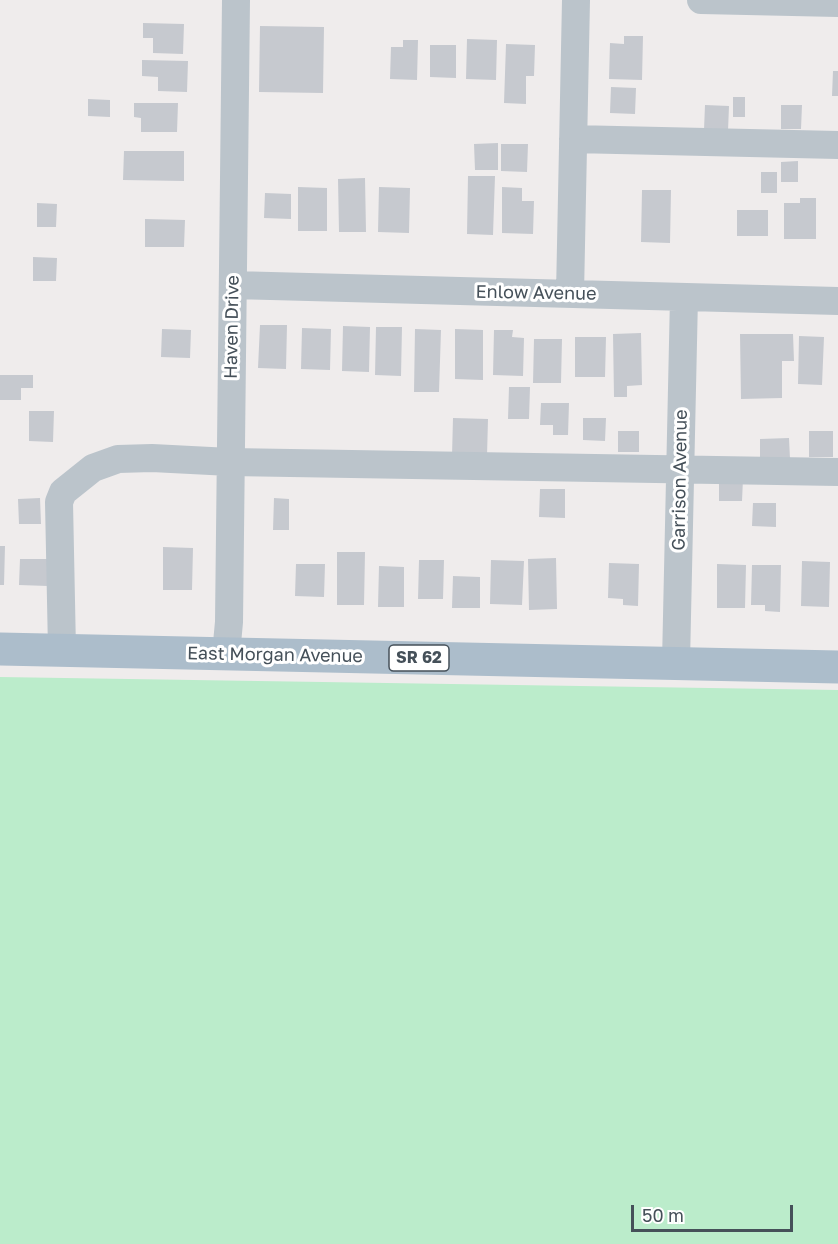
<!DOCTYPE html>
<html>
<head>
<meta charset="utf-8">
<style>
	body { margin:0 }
	#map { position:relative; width:838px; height:1244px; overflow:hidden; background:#efecec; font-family:"Golos Text",sans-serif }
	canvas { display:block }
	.scale { position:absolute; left:631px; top:1205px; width:162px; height:27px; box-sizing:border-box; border:3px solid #455059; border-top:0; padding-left:8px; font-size:18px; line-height:21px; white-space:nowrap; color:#455059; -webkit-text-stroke:4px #fff; paint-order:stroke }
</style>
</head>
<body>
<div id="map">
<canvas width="838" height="1244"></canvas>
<div class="scale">50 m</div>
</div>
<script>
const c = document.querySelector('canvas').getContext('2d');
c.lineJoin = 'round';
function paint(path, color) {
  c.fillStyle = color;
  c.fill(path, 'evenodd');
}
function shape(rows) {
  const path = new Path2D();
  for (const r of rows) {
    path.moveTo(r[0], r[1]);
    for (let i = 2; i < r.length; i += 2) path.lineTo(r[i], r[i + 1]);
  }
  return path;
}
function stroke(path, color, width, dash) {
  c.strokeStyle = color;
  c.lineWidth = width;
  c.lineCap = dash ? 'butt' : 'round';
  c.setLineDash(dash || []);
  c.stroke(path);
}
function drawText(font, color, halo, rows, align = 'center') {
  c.font = font + ' "Golos Text",sans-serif';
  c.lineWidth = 6;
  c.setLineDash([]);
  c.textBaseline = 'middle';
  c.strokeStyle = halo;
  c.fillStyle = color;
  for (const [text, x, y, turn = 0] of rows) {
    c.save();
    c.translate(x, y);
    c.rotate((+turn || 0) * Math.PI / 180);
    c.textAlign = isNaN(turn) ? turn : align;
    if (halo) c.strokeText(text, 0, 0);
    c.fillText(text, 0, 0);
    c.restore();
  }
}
paint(shape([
	[0,677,838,690,838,1244,0,1244]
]), '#bbeccb');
paint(shape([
	[143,23,184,24,183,54,153,53,153,38,143,38],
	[260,26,324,27,323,93,259,92],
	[624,36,643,36,642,80,609,79,610,43,624,44],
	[467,39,497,40,496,80,466,79],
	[403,40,418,40,417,80,390,79,391,47,403,47],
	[506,44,535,45,534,76,526,76,526,104,504,103],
	[430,45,456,45,456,78,430,77],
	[142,60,188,61,187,92,158,91,158,77,142,76],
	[833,71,838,71,838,96,832,96],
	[611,87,636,88,635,114,610,113],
	[733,97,745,97,745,117,733,117],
	[88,99,110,100,110,117,88,116],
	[134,103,178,103,177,132,141,132,141,118,134,117],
	[705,105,729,106,728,131,704,130],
	[781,105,802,105,801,129,781,129],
	[498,143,498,170,475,170,474,144],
	[501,144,528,144,527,172,501,171],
	[124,151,184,151,184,181,123,180],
	[798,161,798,182,781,182,781,162],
	[761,172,777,172,777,193,761,193],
	[468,176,495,176,493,235,467,234],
	[365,178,366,232,339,232,338,179],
	[298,187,327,188,327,231,298,231],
	[379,187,410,188,409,233,378,232],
	[502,187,522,188,522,201,534,201,533,234,502,233],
	[642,190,671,190,670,243,641,242],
	[265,193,291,194,291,219,264,218],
	[800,198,816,198,816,239,784,239,784,203,800,203],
	[37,203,57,204,56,227,37,227],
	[737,210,768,210,768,236,737,236],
	[145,219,185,220,184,247,145,247],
	[33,257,57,258,56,281,33,281],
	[260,325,287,325,286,369,258,368],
	[343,326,370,327,369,372,342,371],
	[376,327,402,327,401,376,375,375],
	[302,328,331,329,330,370,301,369],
	[162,329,191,330,190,358,161,357],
	[415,329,441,330,439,392,414,392],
	[455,329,483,330,483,380,455,379],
	[494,330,513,330,512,337,524,338,523,376,493,375],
	[641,333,642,385,627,386,627,397,614,397,613,334],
	[740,334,793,334,794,361,782,361,782,398,741,399],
	[799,336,824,337,822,385,798,384],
	[575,337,606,337,605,377,575,377],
	[534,339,562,339,561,383,533,383],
	[0,375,33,375,33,388,21,388,21,400,0,400],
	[509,387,530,387,529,419,508,419],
	[541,403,569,403,568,435,553,435,553,425,540,425],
	[29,411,54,411,53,442,29,441],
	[453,418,488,419,487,456,452,456],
	[583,418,606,418,605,441,583,440],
	[618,431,639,431,639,452,618,452],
	[809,431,833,431,833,457,809,457],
	[789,438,790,459,760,460,760,439],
	[719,479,743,479,742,501,719,501],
	[540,489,565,489,565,518,539,517],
	[40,498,41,524,19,524,18,499],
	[274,498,289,499,289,530,273,530],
	[753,503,776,503,776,527,752,526],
	[0,546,5,546,4,585,0,585],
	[163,547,193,548,192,590,163,590],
	[337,552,365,552,364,605,337,605],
	[556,558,557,609,529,610,528,559],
	[20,559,48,559,48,586,19,585],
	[419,560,444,560,443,599,418,599],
	[491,560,524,561,522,605,490,604],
	[802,561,830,562,829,607,801,606],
	[609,563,639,564,638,606,623,605,623,599,608,598],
	[296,564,325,564,324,597,295,596],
	[717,564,746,565,745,608,717,608],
	[752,565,781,565,780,612,765,611,765,605,751,605],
	[379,566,404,567,404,607,378,607],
	[453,576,480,577,480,608,452,608]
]), '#c6c9cf');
stroke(shape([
	[701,0,838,3],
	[573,139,838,145],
	[233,285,838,301],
	[570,294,576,0],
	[62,650,59,502,63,492,93,468,118,459,152,458,230,462,838,472],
	[226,654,229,622,236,0],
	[676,662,684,297]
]), '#bbc4cb', 28);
stroke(shape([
	[0,649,838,667]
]), '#acbdcb', 33);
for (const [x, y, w] of [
	[419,658,60]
]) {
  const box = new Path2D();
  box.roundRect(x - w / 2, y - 13, w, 26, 4.5);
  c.fillStyle = '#fff';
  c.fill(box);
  stroke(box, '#455059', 1.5);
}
drawText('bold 16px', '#455059', null, [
	["SR 62",419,658]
]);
drawText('18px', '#455059', '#fff', [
	["Enlow Avenue",536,293,1],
	["Haven Drive",232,327,-89],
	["Garrison Avenue",680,480,-89],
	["East Morgan Avenue",275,655,1]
]);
</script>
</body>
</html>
